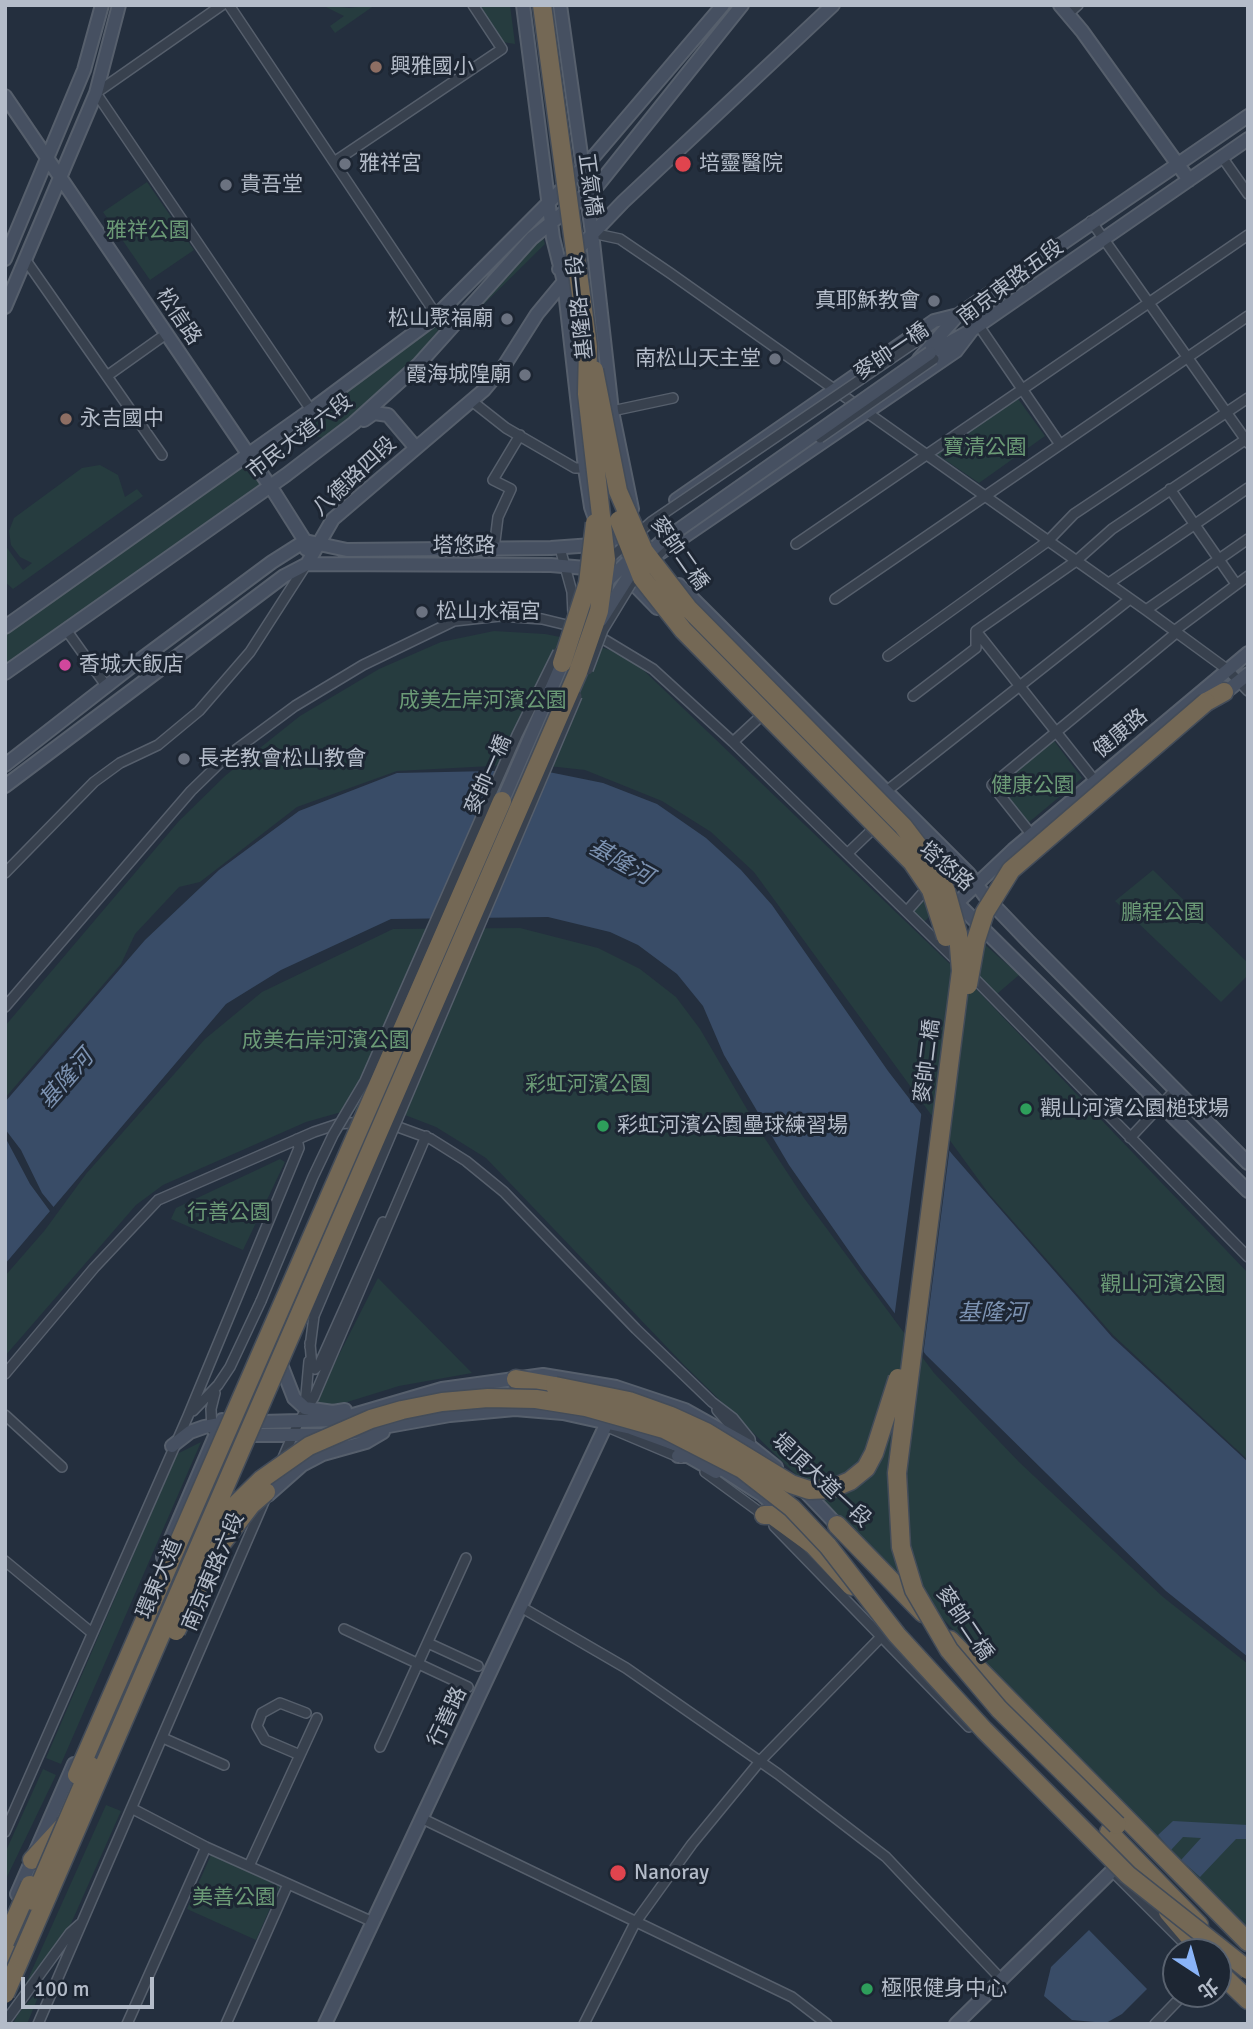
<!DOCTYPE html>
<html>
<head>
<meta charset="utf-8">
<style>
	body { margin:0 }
	#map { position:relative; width:1253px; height:2029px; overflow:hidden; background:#242f3e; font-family:Signika,"Noto Sans TC",sans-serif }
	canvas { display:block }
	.frame { position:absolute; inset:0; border:7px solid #b4bcc9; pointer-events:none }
	.north { position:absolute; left:1162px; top:1938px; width:70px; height:70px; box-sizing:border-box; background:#1d2633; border:2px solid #59626f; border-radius:50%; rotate:144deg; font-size:19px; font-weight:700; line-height:28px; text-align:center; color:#b4bcc9 }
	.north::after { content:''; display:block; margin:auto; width:24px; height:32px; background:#8ab4f8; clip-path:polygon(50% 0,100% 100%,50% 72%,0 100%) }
	.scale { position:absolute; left:21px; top:1977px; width:133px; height:32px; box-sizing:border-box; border:4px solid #b4bcc9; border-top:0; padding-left:9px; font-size:21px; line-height:24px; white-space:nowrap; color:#b4bcc9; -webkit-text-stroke:5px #1d2633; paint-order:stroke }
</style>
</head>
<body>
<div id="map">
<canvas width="1253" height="2029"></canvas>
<div class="frame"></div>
<div class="north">北</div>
<div class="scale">100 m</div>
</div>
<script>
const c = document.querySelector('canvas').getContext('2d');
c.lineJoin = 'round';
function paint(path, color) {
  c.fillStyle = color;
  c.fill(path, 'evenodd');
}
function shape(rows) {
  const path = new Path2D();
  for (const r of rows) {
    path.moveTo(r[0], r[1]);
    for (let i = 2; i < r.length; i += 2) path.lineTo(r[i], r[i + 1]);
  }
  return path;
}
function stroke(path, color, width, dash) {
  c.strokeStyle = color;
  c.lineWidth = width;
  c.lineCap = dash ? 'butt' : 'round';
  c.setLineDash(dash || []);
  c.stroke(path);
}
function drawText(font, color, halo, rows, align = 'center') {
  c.font = font + ' Signika,"Noto Sans TC",sans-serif';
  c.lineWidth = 6;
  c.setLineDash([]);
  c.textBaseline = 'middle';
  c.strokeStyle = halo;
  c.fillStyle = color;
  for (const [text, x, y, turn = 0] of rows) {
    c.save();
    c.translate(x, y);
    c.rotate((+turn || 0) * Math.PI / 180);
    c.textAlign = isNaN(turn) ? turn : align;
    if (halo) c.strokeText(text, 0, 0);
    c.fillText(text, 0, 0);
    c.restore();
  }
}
paint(shape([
	[322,5,349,8,375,5,335,33,330,26,344,16],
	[479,5,510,5,515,44,503,42],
	[147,182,194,250,150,280,103,212],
	[541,232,545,244,389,398],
	[445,311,449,316,417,358,390,386,326,439,290,429],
	[1016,396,1045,436,979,483,935,453],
	[247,461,265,488,5,669,5,629],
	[100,465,118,475,125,497,137,489,143,496,13,589,5,582,5,545,23,570,32,563,20,557,11,545,9,531,14,518,82,468],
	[494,631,545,634,580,641,610,650,637,664,975,988,1248,1273,1248,1460,1113,1335,989,1194,754,872,711,832,662,801,585,770,530,764,397,771,297,807,200,882,179,887,135,934,121,964,5,1098,5,1026,179,821,226,775,300,716,379,669,441,642],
	[1052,738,1082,778,1028,823,994,785],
	[1153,870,1248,963,1248,975,1221,1002,1115,901],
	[925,897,937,909,922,924,910,912],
	[520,928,598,948,640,969,676,997,700,1029,758,1128,804,1198,934,1373,1019,1462,1163,1597,1248,1664,1248,1927,1181,1860,1093,1780,946,1622,684,1365,486,1158,436,1127,405,1115,375,1110,345,1111,306,1122,163,1185,136,1205,5,1356,5,1276,45,1230,86,1174,205,1039,262,992,393,929],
	[981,941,1019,975,991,999,972,980],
	[280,1159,285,1162,243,1250,171,1219,176,1208],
	[378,1278,472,1373,399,1386,328,1408,316,1400],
	[201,1442,61,1764,46,1758,177,1454],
	[43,1769,56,1775,5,1881,5,1853],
	[106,1805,121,1811,69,1928,24,1988],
	[211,1855,280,1886,256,1940,187,1909],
	[43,1985,27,2024,13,2024,18,2014]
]), '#263c3f');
paint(shape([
	[539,770,603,783,657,804,706,838,741,870,772,905,888,1071,952,1154,1112,1337,1248,1462,1248,1657,1166,1591,926,1355,863,1271,789,1165,724,1055,703,1006,677,974,638,945,610,932,548,917,391,919,281,970,226,1004,5,1264,5,1102,145,940,219,870,299,811,397,773],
	[1173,1821,1248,1825,1248,1839,1236,1839,1200,1877,1181,1860,1201,1838,1183,1837,1171,1850,1158,1835],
	[1089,1930,1147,1989,1122,2014,1106,2023,1072,2020,1044,1996,1051,1967]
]), '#394c67');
paint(shape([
	[922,1109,950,1146,923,1356,894,1319],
	[5,1129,21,1150,42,1193,56,1210,52,1214,30,1184,5,1137]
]), '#242f3e');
const street = shape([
	[222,5,96,93,311,410],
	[229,5,437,316],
	[1068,14,1078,5],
	[1222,157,1248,194],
	[334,162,502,49,473,5],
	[1091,221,1248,443],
	[592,233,620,239,670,273,1146,610,1228,670,1248,691],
	[25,259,162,455],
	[979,326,1059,443],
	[107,376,166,334],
	[473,402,506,428,575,468,585,468],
	[612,411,673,398],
	[1170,489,1236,584],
	[796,544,1248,235],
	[560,548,572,592,573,614],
	[494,549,498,517,511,489,493,480,520,435],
	[1109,583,1248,488],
	[835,599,1248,316],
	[1146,610,1248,539],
	[67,631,107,687],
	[976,631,1095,781],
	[1174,631,1248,576],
	[595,634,653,669,733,742,960,964],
	[888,656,1048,541,1074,514,1248,398],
	[913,696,976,648,976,631,1076,561,1112,529,1248,438],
	[733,742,761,716],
	[884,793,1130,599],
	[1031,834,992,785,1176,633],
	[849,852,874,828],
	[5,873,94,782,120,763,158,745,199,711,250,652,306,565],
	[907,911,929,886],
	[970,974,1248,1257],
	[5,1007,191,791,226,757,295,706,363,665,454,621,500,616,542,619,575,627],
	[390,1124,431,1139,466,1161,504,1192,636,1329,712,1402,733,1418,750,1439,751,1447],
	[1130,1138,1176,1089],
	[310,1343,312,1367,315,1369,319,1365,383,1222],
	[310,1347,314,1316],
	[5,1374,94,1268,158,1200,314,1132,338,1124,362,1122],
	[305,1406,309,1361],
	[717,1410,742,1439],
	[193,1411,218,1385,230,1367,261,1301],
	[5,1415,62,1467],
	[610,1428,681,1458],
	[212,1430,211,1409,215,1393],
	[705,1472,765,1516],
	[774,1526,969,1727],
	[5,1561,92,1633],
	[521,1607,626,1668,778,1774,886,1857,1001,1979],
	[344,1629,468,1687],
	[428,1643,478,1666],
	[163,1738,224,1765],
	[380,1747,466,1558],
	[300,1755,265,1740,257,1726,262,1713,280,1703,306,1713],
	[133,1809,206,1847,373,1922],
	[421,1818,792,1997,827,2024],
	[5,1832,188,1416,299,1148,297,1139],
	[249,1866,317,1718],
	[1117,1876,1181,1940],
	[5,2022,70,1933,80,1924],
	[38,2024,298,1423,314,1397,426,1136],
	[127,2024,206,1847],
	[226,2024,288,1884],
	[584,2024,635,1923,692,1844,761,1760,881,1637],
	[1155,2024,1184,1994]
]);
const secondary = shape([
	[523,5,553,238,564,282,585,468,591,507,597,524],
	[560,5,592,233,612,411,632,509],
	[1060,5,1082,31,1189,180],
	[5,96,274,492,305,541,306,549],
	[5,259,84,70,102,5],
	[559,269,623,202,833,5],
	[5,307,96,93,119,5],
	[934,351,970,331],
	[919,359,958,315],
	[364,420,374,413,388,415,416,448],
	[676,500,934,321,958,315,1248,116],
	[607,547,621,571,657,608],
	[660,553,956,351,972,330,1248,139],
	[307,564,551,565,597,569],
	[679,585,969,874,985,896,1028,941,1248,1163],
	[5,627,311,410,433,319,590,161,723,5],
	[5,673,286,475,354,423,418,365,532,238,598,185,742,5],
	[1218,698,1248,674],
	[5,765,136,663,272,562,305,541,347,550,551,548,606,544,630,532],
	[5,786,284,576,307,564,333,519,484,390,504,366,537,314,566,279],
	[947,893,1248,1191],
	[958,902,1013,850,1248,653],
	[280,1362,294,1398,305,1408,333,1412,345,1410],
	[344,1434,450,1415,515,1409,563,1413,631,1428,683,1447],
	[218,1435,326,1435],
	[172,1446,190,1432,204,1427,225,1423,336,1420,442,1389,543,1375,616,1387,685,1410,751,1447,776,1467],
	[678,1456,688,1456,716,1472],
	[711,1462,762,1495,787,1517],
	[801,1487,837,1525],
	[268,1495,302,1465,323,1454,366,1442,383,1432],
	[163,1557,222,1420],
	[17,1894,74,1764],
	[325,2024,605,1427],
	[956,2024,1112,1871]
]);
const highway = shape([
	[1206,702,1224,692],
	[326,1229,333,1201],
	[516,1379,555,1386],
	[764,1515,772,1515,813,1545,851,1586],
	[837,1525,923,1613],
	[950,1640,1248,1942],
	[86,1779,183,1558],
	[1109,1832,1199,1925],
	[32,1860,66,1823],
	[1168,1912,1202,1952],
	[5,1965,39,1888],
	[1218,1971,1248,2000]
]);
stroke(street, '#565f6c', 12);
stroke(secondary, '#565f6c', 16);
stroke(highway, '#434c59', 21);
stroke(street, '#38414e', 9);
stroke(secondary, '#465061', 12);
stroke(highway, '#746855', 18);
const streetBridge = shape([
	[820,438,934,359],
	[608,560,651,522,920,339],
	[651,562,676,538],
	[588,670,603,630,631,584,641,572],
	[261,1301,313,1177,333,1135,365,1081,517,735,558,652],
	[314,1316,577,696]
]);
const secondaryBridge = shape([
	[603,585,638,552],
	[601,620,635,566,660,543,930,353],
	[500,807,565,657]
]);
const highwayBridge = shape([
	[594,370,618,491,644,551,688,608,903,826,935,868,946,891,958,934,961,971,897,1473,901,1547,914,1590,949,1650,999,1709,1117,1825],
	[619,520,642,578,683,630,912,862,931,890,946,937],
	[562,663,588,583,595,523],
	[968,985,976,940,985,912,1011,870,1206,702],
	[555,1386,629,1401,671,1416,706,1432,791,1484,809,1490,831,1489,850,1481,866,1468,874,1453,898,1378],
	[213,1527,262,1479,309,1446,371,1419,402,1410,442,1402,488,1398,536,1399,586,1407,664,1429,742,1469,792,1508,828,1546,897,1635,984,1730,1128,1875,1248,1970],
	[176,1631,215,1552,251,1505,266,1492],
	[77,1775,502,801],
	[33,1901,91,1766],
	[5,1942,30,1885],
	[5,1994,578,672,599,611,606,559,587,394,588,347,542,5]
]);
stroke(streetBridge, '#565f6c', 12, []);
stroke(secondaryBridge, '#565f6c', 16, []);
stroke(highwayBridge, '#434c59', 21, []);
stroke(streetBridge, '#38414e', 9);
stroke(secondaryBridge, '#465061', 12);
stroke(highwayBridge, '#746855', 18);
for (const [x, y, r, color] of [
	[376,67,7,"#8d6e63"],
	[345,164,7,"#6b7280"],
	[683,164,9,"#e0444e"],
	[226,185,7,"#6b7280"],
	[934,301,7,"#6b7280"],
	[507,319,7,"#6b7280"],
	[775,359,7,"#6b7280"],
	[525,375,7,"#6b7280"],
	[66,419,7,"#8d6e63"],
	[422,612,7,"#6b7280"],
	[65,665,7,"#d1479c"],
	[184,759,7,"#6b7280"],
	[1026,1109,7,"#2e9e5b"],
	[603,1126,7,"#2e9e5b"],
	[618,1873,9,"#e0444e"],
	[867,1989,7,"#2e9e5b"]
]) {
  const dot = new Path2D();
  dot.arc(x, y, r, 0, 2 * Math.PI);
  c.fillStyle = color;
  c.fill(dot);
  stroke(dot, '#1d2633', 2.5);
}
drawText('21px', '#b4bcc9', '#1d2633', [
	["興雅國小",390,67],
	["雅祥宮",359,164],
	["培靈醫院",699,164],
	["貴吾堂",240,185],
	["真耶穌教會",920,301,"right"],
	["松山聚福廟",493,319,"right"],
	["南松山天主堂",761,359,"right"],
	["霞海城隍廟",511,375,"right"],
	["永吉國中",80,419],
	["松山水福宮",436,612],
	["香城大飯店",79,665],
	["長老教會松山教會",198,759],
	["觀山河濱公園槌球場",1040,1109],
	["彩虹河濱公園壘球練習場",617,1126],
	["Nanoray",634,1873],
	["極限健身中心",881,1989]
], 'left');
drawText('21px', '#b4bcc9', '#1d2633', [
	["正氣橋",589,185,82],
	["南京東路五段",1011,283,-37],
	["基隆路一段",581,307,-96],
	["松信路",178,317,56],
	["麥帥一橋",892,352,-34],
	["市民大道六段",300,437,-37],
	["八德路四段",355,477,-43],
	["塔悠路",464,546],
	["麥帥二橋",679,554,55],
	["健康路",1121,734,-40],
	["麥帥一橋",489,775,-66],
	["塔悠路",946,867,40],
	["麥帥二橋",928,1061,-83],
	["堤頂大道一段",821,1481,43],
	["南京東路六段",214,1572,-67],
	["環東大道",160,1579,-67],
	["麥帥二橋",964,1624,56],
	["行善路",448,1717,-65]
]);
drawText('21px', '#6b9a76', '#1d2633', [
	["雅祥公園",148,231],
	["寶清公園",985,448],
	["成美左岸河濱公園",483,701],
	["健康公園",1033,786],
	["鵬程公園",1163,913],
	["成美右岸河濱公園",326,1041],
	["彩虹河濱公園",588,1085],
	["行善公園",229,1213],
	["觀山河濱公園",1163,1285],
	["美善公園",234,1898]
]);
drawText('italic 23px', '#7c92b1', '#1d2633', [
	["基隆河",620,863,29],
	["基隆河",67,1080,-49],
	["基隆河",992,1314]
]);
</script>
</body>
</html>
